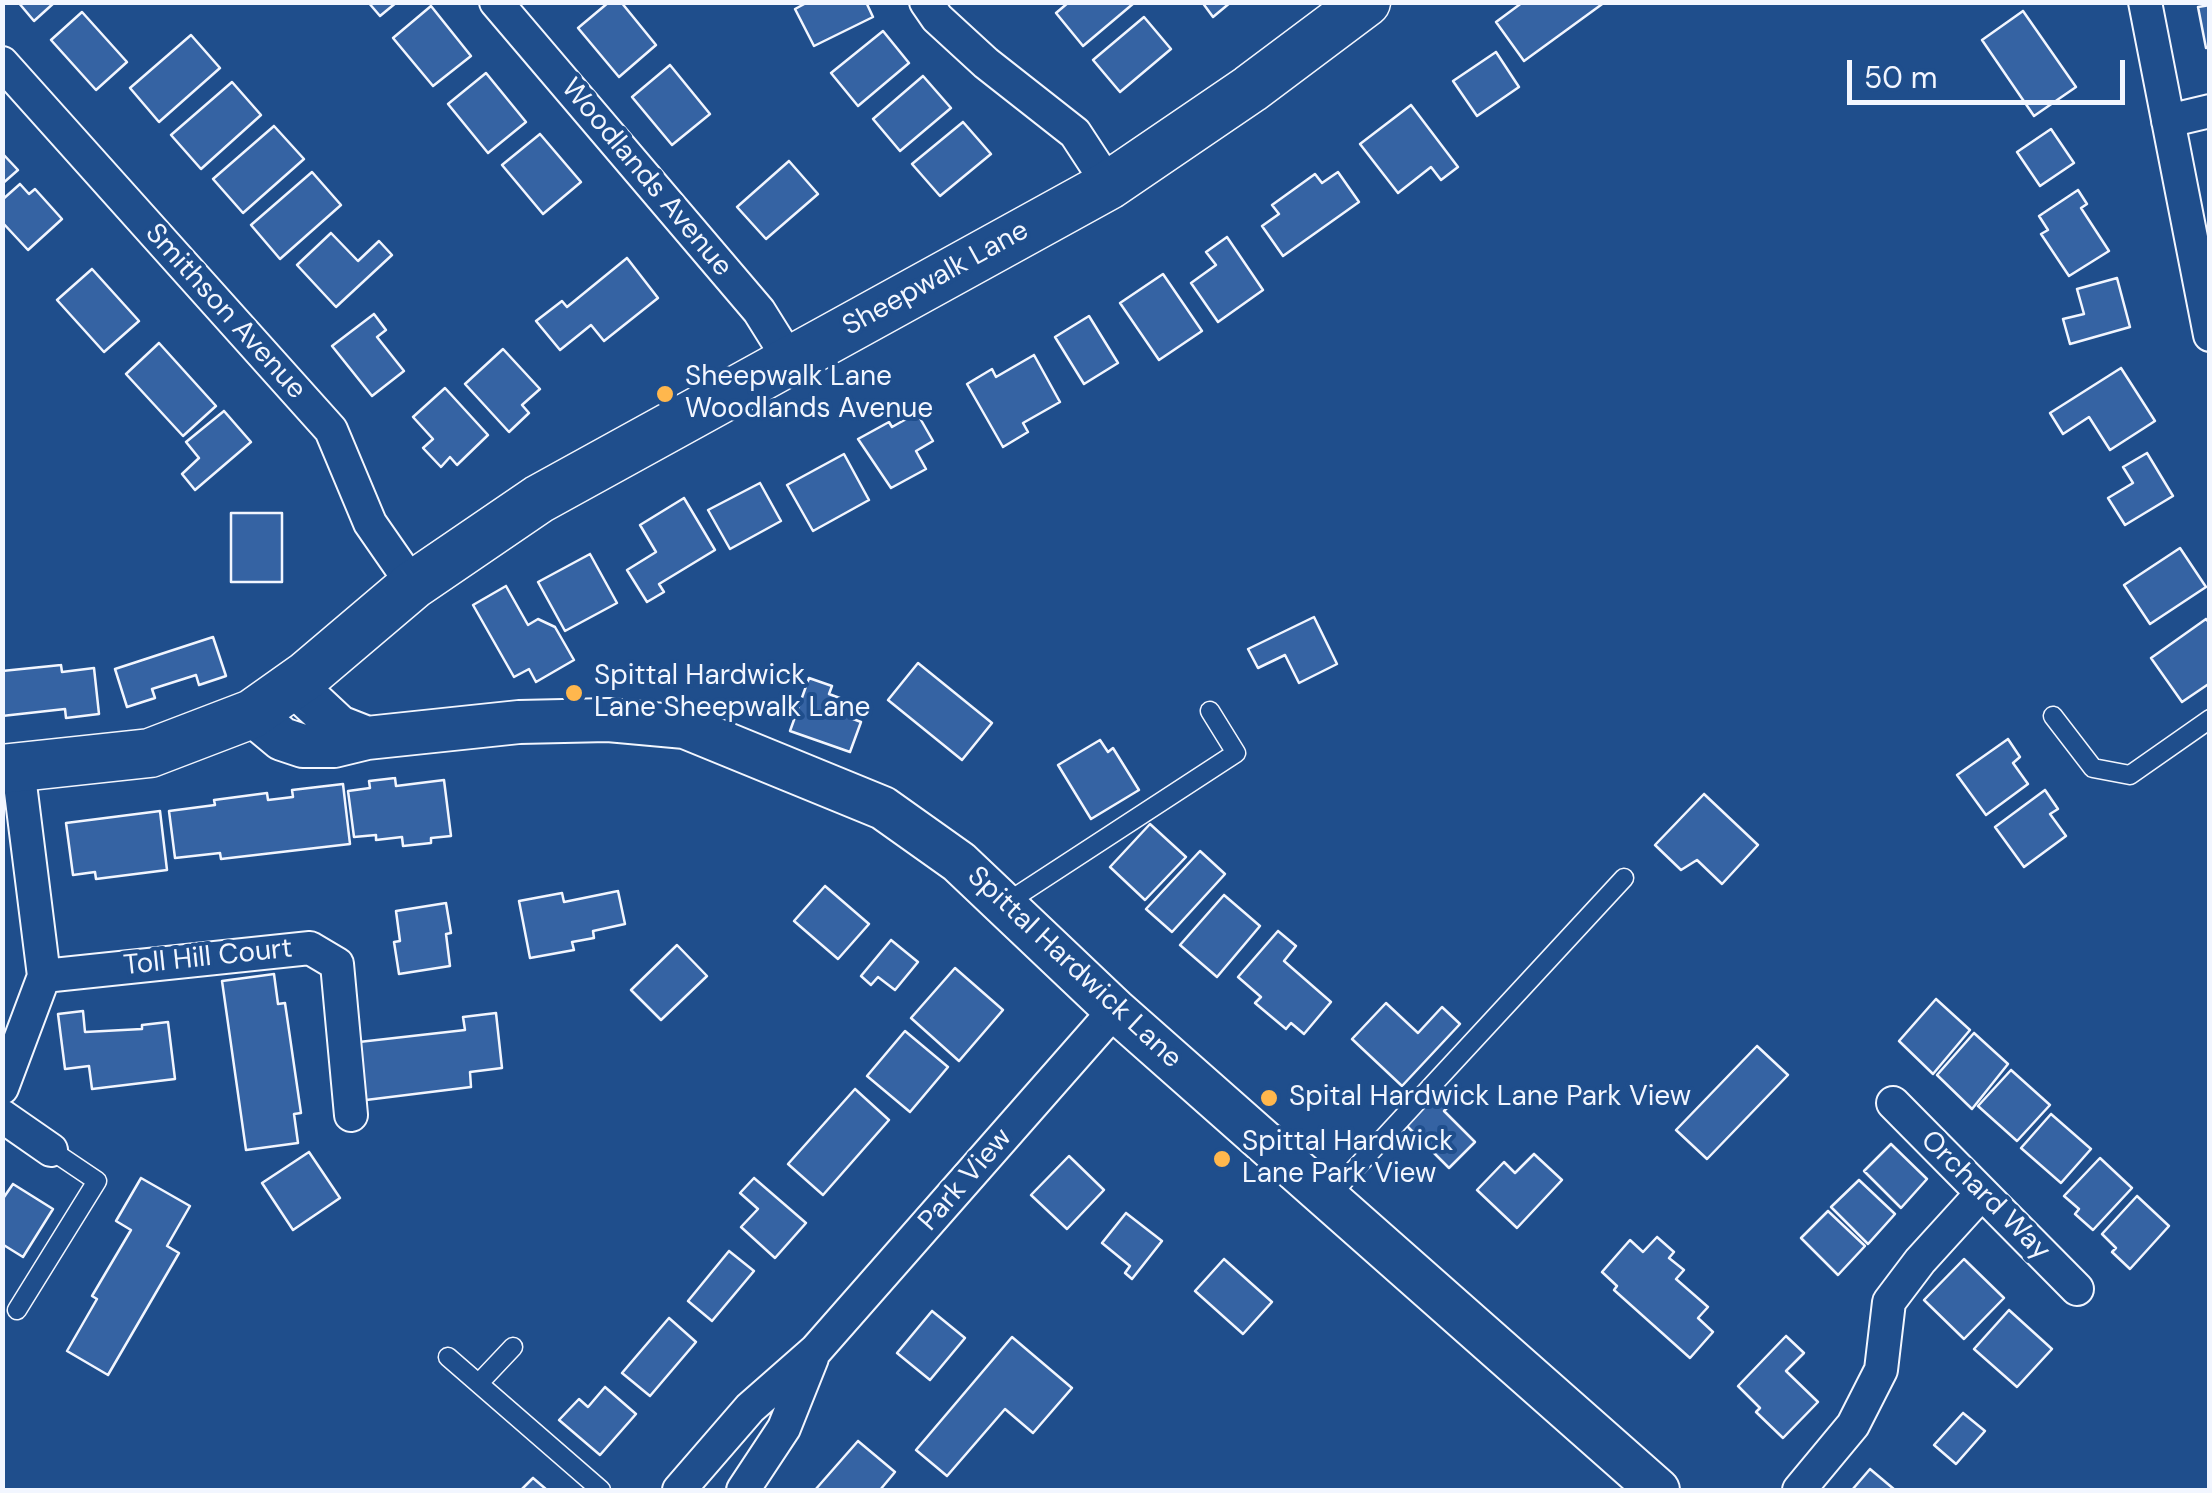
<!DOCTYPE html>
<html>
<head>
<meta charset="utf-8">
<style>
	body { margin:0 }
	#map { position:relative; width:2212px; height:1493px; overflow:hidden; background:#1f4e8c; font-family:"DM Sans",sans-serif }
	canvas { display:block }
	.frame { position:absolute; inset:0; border:5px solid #f2f6ff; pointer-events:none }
	.scale { position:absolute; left:1847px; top:60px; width:278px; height:45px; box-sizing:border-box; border:5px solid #f2f6ff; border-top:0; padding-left:12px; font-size:30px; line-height:35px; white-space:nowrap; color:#f2f6ff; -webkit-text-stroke:8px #1f4e8c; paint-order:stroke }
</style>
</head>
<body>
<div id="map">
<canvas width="2212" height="1493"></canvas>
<div class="frame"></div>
<div class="scale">50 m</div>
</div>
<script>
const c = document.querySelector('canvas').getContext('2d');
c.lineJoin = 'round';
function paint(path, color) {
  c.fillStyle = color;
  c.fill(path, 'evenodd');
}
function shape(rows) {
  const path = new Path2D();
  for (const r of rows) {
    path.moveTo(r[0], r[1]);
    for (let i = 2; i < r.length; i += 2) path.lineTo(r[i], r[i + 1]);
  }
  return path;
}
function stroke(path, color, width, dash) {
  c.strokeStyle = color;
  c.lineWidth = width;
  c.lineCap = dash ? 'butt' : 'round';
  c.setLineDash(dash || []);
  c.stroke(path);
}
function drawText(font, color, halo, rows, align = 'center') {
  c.font = font + ' "DM Sans",sans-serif';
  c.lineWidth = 8;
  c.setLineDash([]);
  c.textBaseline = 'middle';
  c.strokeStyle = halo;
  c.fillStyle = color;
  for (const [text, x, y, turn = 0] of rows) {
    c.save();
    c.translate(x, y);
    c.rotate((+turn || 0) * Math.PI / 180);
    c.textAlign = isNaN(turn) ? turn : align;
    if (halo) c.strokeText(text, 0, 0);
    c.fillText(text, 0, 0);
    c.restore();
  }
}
const building = shape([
	[18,2,55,2,34,21,18,2],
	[368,2,397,2,380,16,368,2],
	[609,2,621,2,656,45,619,77,578,28,609,2],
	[808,2,866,2,873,17,814,46,795,9,808,2],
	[1069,2,1133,2,1134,3,1083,46,1056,13,1069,2],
	[1202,2,1231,2,1213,17,1202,2],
	[1523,2,1605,2,1524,61,1496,22,1523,2],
	[2210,5,2210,47,2206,48,2198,7,2210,5],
	[431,6,471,56,433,86,393,38,431,6],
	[2023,11,2076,87,2034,116,1982,40,2023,11],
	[82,12,127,62,96,90,51,40,82,12],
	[1144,17,1171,49,1120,92,1093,60,1144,17],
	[883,31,909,63,858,106,831,73,883,31],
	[191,35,220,68,159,122,130,88,191,35],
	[1496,52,1519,87,1477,116,1453,81,1496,52],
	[670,65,710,114,672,145,632,97,670,65],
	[486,73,526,122,488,153,448,104,486,73],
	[923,76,951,108,900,151,873,119,923,76],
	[232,82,261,115,201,169,171,135,232,82],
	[1411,105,1458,167,1441,180,1431,167,1398,193,1360,144,1411,105],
	[963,122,991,154,940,196,912,164,963,122],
	[274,126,304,159,243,213,213,179,274,126],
	[2051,129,2074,163,2040,186,2017,152,2051,129],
	[540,134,581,182,543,214,502,165,540,134],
	[2,153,18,170,2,184,2,153],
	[789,161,818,194,766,239,737,207,789,161],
	[312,172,341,205,280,259,251,225,312,172],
	[1338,172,1359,202,1283,256,1262,226,1279,214,1272,205,1315,174,1322,183,1338,172],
	[20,184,29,194,35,189,62,219,28,250,2,222,2,200,20,184],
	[2078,190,2087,204,2081,208,2109,251,2069,276,2041,234,2048,230,2039,216,2078,190],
	[331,233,358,261,379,241,392,255,336,307,297,265,331,233],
	[1227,237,1263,290,1218,322,1191,283,1216,265,1206,252,1227,237],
	[627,258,658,298,604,341,591,325,560,350,536,321,562,301,567,307,627,258],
	[92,269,139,321,104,352,57,300,92,269],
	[1163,274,1202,331,1159,360,1120,303,1163,274],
	[2117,278,2130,327,2070,344,2063,319,2084,314,2077,289,2117,278],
	[374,314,386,330,377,337,404,371,372,396,332,346,374,314],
	[1089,316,1118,363,1084,384,1055,337,1089,316],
	[159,343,216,406,183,436,126,374,159,343],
	[503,349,540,389,522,405,529,413,509,432,465,384,503,349],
	[1034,355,1060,402,1023,423,1028,432,1003,447,967,384,992,369,996,377,1034,355],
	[2121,368,2155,421,2110,450,2089,417,2063,434,2050,413,2121,368],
	[445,388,488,435,457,465,450,457,441,467,423,448,433,439,413,417,445,388],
	[224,411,251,442,195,490,182,474,199,458,186,442,224,411],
	[917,413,933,441,916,451,926,469,891,488,858,439,889,422,892,427,917,413],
	[2147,453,2173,496,2125,525,2108,498,2133,483,2123,467,2147,453],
	[844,454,869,500,813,531,787,485,844,454],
	[760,483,781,521,730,549,708,510,760,483],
	[684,498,715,550,659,584,664,592,647,602,627,570,656,552,640,525,684,498],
	[231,513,282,513,282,582,231,582,231,513],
	[2180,548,2206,587,2150,624,2124,585,2180,548],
	[590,554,617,603,565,631,538,582,590,554],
	[506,586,528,625,538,619,555,627,574,660,536,682,529,669,514,677,473,605,506,586],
	[1314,617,1337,664,1299,683,1285,655,1258,668,1248,649,1314,617],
	[2206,619,2210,624,2210,683,2182,702,2151,658,2206,619],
	[213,637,226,676,199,685,196,675,152,689,155,698,127,707,115,669,213,637],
	[918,663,992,723,962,760,888,700,918,663],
	[61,665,62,672,94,668,99,714,66,718,65,709,2,716,2,671,61,665],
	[809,678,832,686,829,694,853,703,848,717,861,722,850,752,790,731,809,678],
	[2008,739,2020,757,2013,763,2028,784,1986,815,1957,775,2008,739],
	[1100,740,1108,752,1113,748,1139,790,1091,819,1058,765,1100,740],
	[395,778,396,786,444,780,451,836,431,838,431,843,403,846,402,837,376,840,376,835,354,837,348,791,370,788,369,781,395,778],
	[343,784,350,844,221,859,220,853,175,858,169,811,215,805,214,800,267,793,268,800,293,797,292,790,343,784],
	[2045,790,2058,809,2050,814,2066,836,2024,867,1995,827,2045,790],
	[1704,794,1758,845,1722,884,1697,860,1681,870,1655,845,1704,794],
	[160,811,167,870,96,879,95,872,73,875,66,823,160,811],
	[1150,824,1186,857,1145,900,1110,867,1150,824],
	[1200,851,1225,874,1172,932,1146,909,1200,851],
	[825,886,869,924,838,959,794,921,825,886],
	[618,891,625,924,593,931,594,938,572,942,574,950,530,958,519,901,562,893,564,902,618,891],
	[1224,895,1260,926,1217,977,1180,945,1224,895],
	[446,903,451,933,446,934,450,966,399,974,394,942,400,941,396,911,446,903],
	[1278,931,1296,946,1284,961,1331,1002,1304,1034,1291,1023,1286,1029,1255,1003,1261,997,1238,977,1278,931],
	[891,940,918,962,895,990,878,977,871,985,861,976,891,940],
	[677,945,707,976,661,1020,631,990,677,945],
	[955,968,1003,1010,959,1061,911,1018,955,968],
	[274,974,278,1004,285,1003,301,1113,294,1114,298,1143,246,1150,222,981,274,974],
	[1936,999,1970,1030,1933,1074,1899,1041,1936,999],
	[1386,1003,1418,1033,1442,1007,1460,1024,1402,1086,1352,1039,1386,1003],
	[83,1011,85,1032,142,1029,142,1025,168,1022,175,1079,92,1089,89,1066,65,1069,58,1014,83,1011],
	[496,1013,502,1068,470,1072,471,1087,366,1100,359,1042,465,1030,463,1017,496,1013],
	[905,1031,948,1067,910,1112,867,1076,905,1031],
	[1974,1033,2008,1064,1972,1109,1937,1075,1974,1033],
	[1757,1046,1788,1075,1707,1159,1676,1130,1757,1046],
	[2011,1070,2050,1105,2017,1141,1978,1106,2011,1070],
	[1437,1087,1453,1102,1444,1111,1475,1142,1449,1168,1402,1121,1437,1087],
	[855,1089,889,1120,823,1195,788,1164,855,1089],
	[2051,1114,2091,1149,2061,1183,2021,1148,2051,1114],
	[1891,1144,1927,1179,1901,1208,1864,1171,1891,1144],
	[309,1152,340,1198,293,1230,262,1183,309,1152],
	[1534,1154,1562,1180,1517,1228,1477,1190,1504,1162,1515,1173,1534,1154],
	[1069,1156,1104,1190,1067,1229,1031,1195,1069,1156],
	[2100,1158,2132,1188,2093,1230,2075,1214,2079,1209,2064,1196,2100,1158],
	[141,1178,190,1206,167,1246,179,1253,108,1375,67,1351,97,1299,92,1296,131,1230,116,1221,141,1178],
	[754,1178,806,1223,775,1258,741,1227,758,1209,740,1193,754,1178],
	[1859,1180,1895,1214,1868,1244,1831,1207,1859,1180],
	[13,1184,53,1209,23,1257,2,1244,2,1200,13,1184],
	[2137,1196,2169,1226,2130,1269,2112,1252,2116,1248,2102,1234,2137,1196],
	[1828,1211,1865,1246,1838,1275,1801,1238,1828,1211],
	[1126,1213,1162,1241,1132,1279,1125,1273,1130,1266,1102,1243,1126,1213],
	[1657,1237,1674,1252,1669,1258,1684,1270,1676,1279,1708,1307,1698,1318,1713,1332,1690,1358,1614,1290,1617,1286,1602,1272,1630,1240,1643,1252,1657,1237],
	[729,1251,754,1271,712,1321,688,1301,729,1251],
	[1224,1259,1272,1302,1243,1334,1195,1291,1224,1259],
	[1964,1259,2004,1298,1964,1339,1924,1300,1964,1259],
	[2009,1310,2052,1349,2017,1387,1974,1349,2009,1310],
	[932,1311,965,1338,930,1380,897,1353,932,1311],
	[669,1318,696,1342,650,1396,622,1373,669,1318],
	[1786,1336,1804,1353,1786,1371,1818,1402,1783,1438,1756,1412,1760,1408,1738,1386,1786,1336],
	[1012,1337,1072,1388,1033,1433,1005,1409,947,1476,916,1450,1012,1337],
	[605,1387,636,1414,600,1455,559,1420,579,1399,588,1407,605,1387],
	[1963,1413,1985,1431,1956,1464,1934,1445,1963,1413],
	[858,1441,895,1472,880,1490,815,1490,858,1441],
	[1870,1469,1895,1490,1852,1490,1870,1469],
	[533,1478,547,1490,521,1490,533,1478]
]);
paint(building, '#3563a3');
stroke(building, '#f2f6ff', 2.5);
const service = shape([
	[2053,716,2093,768,2130,775,2210,719],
	[1003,905,1236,753,1210,711],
	[1328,1198,1624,878],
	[17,1310,97,1181,51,1150],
	[448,1357,601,1490],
	[479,1383,513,1347]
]);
const minor = shape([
	[496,2,759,311,789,359],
	[926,2,937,18,986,63,1075,133,1109,185],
	[2145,2,2210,335],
	[2,63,331,430,370,523,413,585],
	[2168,121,2210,111],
	[44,976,310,948,337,964,351,1115],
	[2,1088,44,976,18,768],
	[1893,1103,2077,1289],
	[2,1116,51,1150],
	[679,1490,750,1408,816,1350,1115,1010],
	[743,1490,784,1428,812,1358],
	[1799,1490,1853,1425,1881,1370,1889,1302,1920,1261,1981,1194]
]);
const tertiary = shape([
	[294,685,339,727,367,738],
	[252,714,282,739,303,746,334,746,367,738,519,722,608,720,685,727,883,808,959,862,1115,1010,1658,1490]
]);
const secondary = shape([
	[2,769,150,753,252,714,307,675,413,585,539,499,1109,185,1250,89,1366,2]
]);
stroke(service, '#f2f6ff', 21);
stroke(minor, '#f2f6ff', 36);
stroke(tertiary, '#f2f6ff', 46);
stroke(secondary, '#f2f6ff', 51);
stroke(service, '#1f4e8c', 18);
stroke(minor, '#1f4e8c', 32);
stroke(tertiary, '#1f4e8c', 42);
stroke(secondary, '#1f4e8c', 48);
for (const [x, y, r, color] of [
	[665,394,10,"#ffb74d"],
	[574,693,10,"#ffb74d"],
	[1269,1098,10,"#ffb74d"],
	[1222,1159,10,"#ffb74d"]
]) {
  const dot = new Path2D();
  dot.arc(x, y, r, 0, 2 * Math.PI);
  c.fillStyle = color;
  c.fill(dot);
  stroke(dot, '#1f4e8c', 4);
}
drawText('28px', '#f2f6ff', '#1f4e8c', [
	["Woodlands Avenue",646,178,50],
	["Sheepwalk Lane",936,279,-29],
	["Smithson Avenue",225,312,48],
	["Toll Hill Court",208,958,-6],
	["Spittal Hardwick Lane",1074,968,43],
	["Park View",966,1180,-49],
	["Orchard Way",1985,1196,45]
]);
drawText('28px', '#f2f6ff', '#1f4e8c', [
	["Sheepwalk Lane",685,378],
	["Woodlands Avenue",685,410],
	["Spittal Hardwick",594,677],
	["Lane Sheepwalk Lane",594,709],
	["Spital Hardwick Lane Park View",1289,1098],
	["Spittal Hardwick",1242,1143],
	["Lane Park View",1242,1175]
], 'left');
</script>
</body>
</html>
